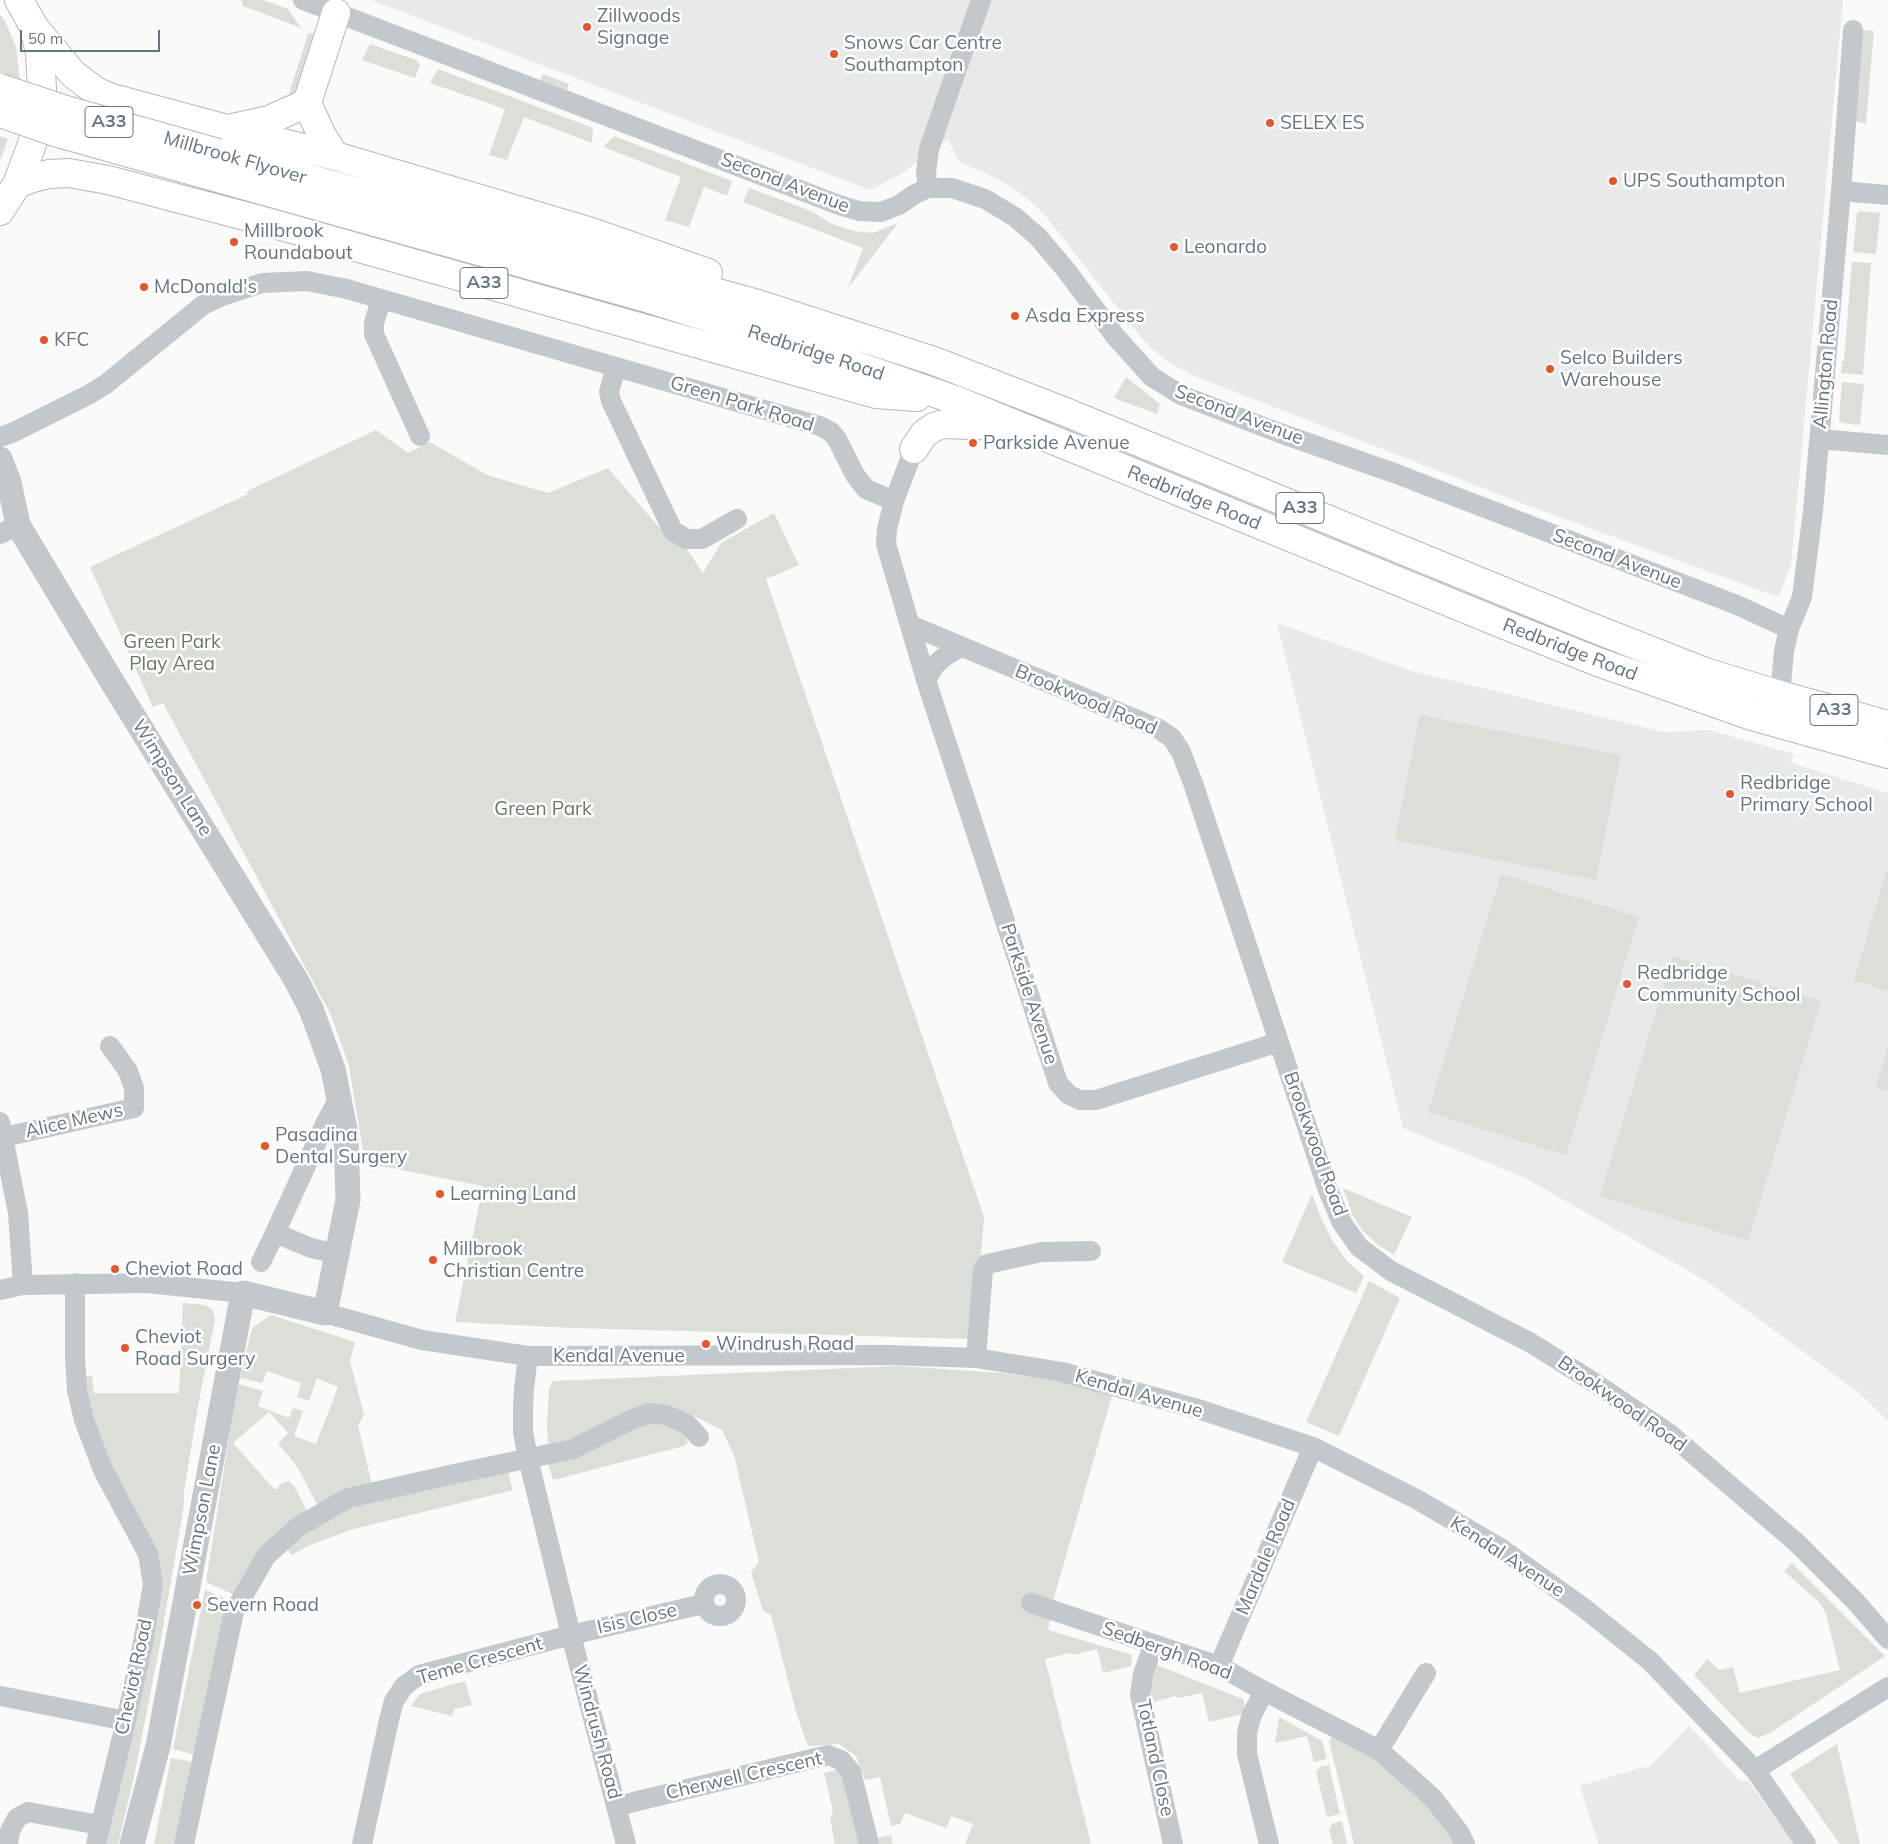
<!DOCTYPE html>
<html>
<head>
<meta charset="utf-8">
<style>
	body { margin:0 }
	#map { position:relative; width:1888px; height:1844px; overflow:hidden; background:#fafaf8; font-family:Mulish,sans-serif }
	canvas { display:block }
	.scale { position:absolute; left:20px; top:30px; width:140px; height:22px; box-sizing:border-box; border:2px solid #657683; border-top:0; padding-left:6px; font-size:15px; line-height:18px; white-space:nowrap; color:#657683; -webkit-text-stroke:4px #fff; paint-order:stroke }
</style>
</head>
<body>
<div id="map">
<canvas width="1888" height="1844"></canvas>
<div class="scale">50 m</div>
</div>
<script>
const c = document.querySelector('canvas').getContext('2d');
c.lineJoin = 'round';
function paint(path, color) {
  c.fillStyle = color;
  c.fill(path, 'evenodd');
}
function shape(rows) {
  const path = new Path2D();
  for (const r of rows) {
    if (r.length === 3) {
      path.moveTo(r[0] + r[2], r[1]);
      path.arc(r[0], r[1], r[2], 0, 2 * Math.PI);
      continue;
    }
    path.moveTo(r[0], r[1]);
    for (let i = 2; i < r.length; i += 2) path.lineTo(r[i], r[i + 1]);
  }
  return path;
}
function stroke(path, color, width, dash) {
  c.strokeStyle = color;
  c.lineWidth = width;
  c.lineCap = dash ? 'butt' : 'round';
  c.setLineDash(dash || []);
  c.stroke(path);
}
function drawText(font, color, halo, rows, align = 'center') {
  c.font = font + ' Mulish,sans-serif';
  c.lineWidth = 5;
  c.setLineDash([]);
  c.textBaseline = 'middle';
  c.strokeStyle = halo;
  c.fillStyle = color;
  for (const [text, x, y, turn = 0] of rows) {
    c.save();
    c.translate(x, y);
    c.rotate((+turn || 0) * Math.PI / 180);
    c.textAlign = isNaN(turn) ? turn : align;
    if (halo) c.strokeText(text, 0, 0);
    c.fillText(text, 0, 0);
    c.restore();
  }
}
paint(shape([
	[371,0,1843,0,1791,566,1778,597,1524,504,1194,376,1168,362,1151,348,1139,335,1043,213,1030,201,1010,186,983,172,959,162,948,139,901,174,870,190],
	[1277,623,1412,671,1664,732,1709,730,1794,754,1791,763,1888,793,1888,1421,1858,1392,1708,1282,1525,1178,1403,1128],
	[1689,1726,1739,1780,1748,1781,1795,1844,1598,1844,1580,1786,1643,1767,1648,1768]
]), '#e8e9e9');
paint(shape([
	[241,0,263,0,288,9,301,28,243,6],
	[0,15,4,19,16,47,20,81,0,74],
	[1862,30,1874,31,1866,124,1855,121],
	[316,32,297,90,288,97,308,34],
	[370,44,416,60,420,65,415,78,362,60],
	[438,69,593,128,592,143,524,117,507,160,489,155,505,109,430,83],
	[543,74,569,84,567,90,540,80],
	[0,136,8,139,0,161],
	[614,136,732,181,727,196,704,187,689,227,665,220,681,177,603,147],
	[749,188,811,211,832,224,854,231,873,233,898,223,848,288,863,248,743,202],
	[1860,211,1880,213,1876,254,1853,252,1857,213],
	[1852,262,1871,263,1863,375,1841,373,1842,361,1844,361],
	[1126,377,1160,404,1157,414,1114,398],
	[1842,382,1864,384,1860,425,1842,423,1839,420],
	[376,430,408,453,430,442,487,475,548,493,608,468,657,525,686,548,703,573,721,543,774,513,799,565,766,579,984,1217,974,1339,574,1328,455,1322,483,1186,365,1163,349,1066,331,1015,163,703,153,707,90,567,248,494,247,491],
	[1420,715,1621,755,1596,880,1395,840],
	[1888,866,1888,991,1854,980],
	[1501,874,1639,917,1566,1155,1428,1112],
	[1673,956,1821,1001,1748,1241,1600,1196],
	[1888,1046,1888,1091,1876,1087],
	[1343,1188,1412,1217,1394,1255,1378,1245,1363,1231,1353,1216],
	[1312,1194,1321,1218,1332,1240,1347,1261,1364,1276,1356,1293,1282,1262],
	[1369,1281,1400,1298,1339,1436,1306,1422],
	[183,1303,205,1305,213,1310,215,1320,198,1406,184,1491,184,1505,161,1639,134,1777,118,1844,106,1844,160,1591,102,1451,87,1395,85,1376,92,1376,94,1393,179,1393],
	[271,1315,355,1342,350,1361,364,1415,358,1425,372,1485,317,1504,298,1468,278,1443,288,1433,269,1412,233,1443,275,1490,281,1484,289,1481,294,1486,308,1513,234,1595,206,1582,234,1406,239,1384,263,1391,258,1406,289,1418,293,1408,303,1411,294,1436,316,1444,338,1387,317,1378,309,1401,297,1397,301,1383,267,1371,262,1383,240,1378,252,1328],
	[898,1366,1001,1373,1067,1382,1112,1396,1055,1594,1048,1630,1132,1655,1131,1666,1103,1673,1097,1649,1074,1655,1070,1653,1045,1659,1091,1844,965,1844,973,1824,951,1816,946,1828,905,1813,900,1824,891,1826,880,1777,865,1780,856,1756,839,1744,808,1746,797,1715,771,1615,763,1611,751,1572,759,1562,734,1455,722,1430,692,1415,665,1407,578,1438,548,1444,547,1426,549,1388,553,1381],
	[659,1420,681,1430,688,1442,684,1446,553,1480,547,1460,635,1424],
	[507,1469,513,1490,350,1530,310,1545,292,1555,284,1546,352,1506],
	[1792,1563,1885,1656,1770,1733,1758,1738,1749,1733,1694,1675,1707,1659,1719,1670,1733,1667,1740,1693,1840,1670,1826,1614,1820,1603,1784,1571],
	[205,1590,232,1601,196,1752,192,1754,173,1749],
	[1154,1664,1243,1699,1245,1707,1242,1714,1209,1722,1202,1693,1179,1698,1175,1696,1154,1702,1147,1683],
	[465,1681,472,1705,454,1709,452,1716,411,1706,420,1694,426,1692],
	[1279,1717,1322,1741,1327,1759,1314,1762,1307,1736,1275,1743],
	[1334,1734,1379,1759,1437,1812,1457,1844,1354,1844,1329,1741],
	[1837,1744,1860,1844,1840,1844,1790,1774],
	[171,1758,190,1761,193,1765,174,1844,154,1844],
	[1329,1765,1340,1814,1327,1817,1316,1772,1320,1767],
	[840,1769,862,1844,835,1844,830,1818,833,1811,824,1773],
	[1342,1821,1347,1844,1333,1844,1329,1829,1333,1823],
	[892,1835,892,1843,895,1844,879,1844,878,1838]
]), '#dadfd7');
const primary = shape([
	[0,211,17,184,31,147,37,126,42,89,40,53,34,27,19,0]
]);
const trunk = shape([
	[34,27,73,74,97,92,112,98,227,129,335,156,591,232,708,273],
	[233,128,269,120,307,103],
	[218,153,761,305,934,361,1068,413,1583,624,1705,672,1780,695,1888,725],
	[335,156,322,136,307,103,336,13],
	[211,176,643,297,809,349,958,401,1500,623,1598,662,1752,716,1888,754],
	[17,184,33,178,49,174,69,173,108,180,260,220,876,394,917,397],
	[914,449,924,434,934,427,944,424,1000,426]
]);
stroke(primary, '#b5babe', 30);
stroke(trunk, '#b4b9bd', 30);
stroke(shape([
	[303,0,839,205,859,211,881,212,899,205,915,194,928,188,952,188,985,199,1015,217,1038,237,1066,270,1115,336,1152,377,1181,395,1277,432,1394,473,1737,605,1789,629],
	[928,188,926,173,929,149,981,0],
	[1841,191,1888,195],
	[381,300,374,323,374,334,420,436],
	[616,367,609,392,611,401,673,531,687,539,702,539,737,519],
	[0,437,14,432,90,394,106,384,203,305,222,296,262,283,307,281,347,289,820,426,831,432,837,439,855,475,866,489,894,501],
	[1820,439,1888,445],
	[914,449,894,501,887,529,886,544,926,680,1058,1083,1069,1095,1080,1100,1096,1100,1279,1042],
	[0,534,18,525],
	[910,625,1159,729,1172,738,1181,752,1193,783,1328,1190,1342,1223,1359,1247,1391,1271,1531,1343,1595,1383,1670,1434,1797,1543,1856,1602,1888,1639],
	[926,680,935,665,944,657,961,647],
	[1780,695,1784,651,1789,629,1802,597,1813,511,1841,191,1853,30],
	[0,1122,18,1213,23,1285],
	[4,1137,134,1108,134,1088,128,1071,110,1046],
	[337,1254,311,1248,275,1233,326,1122,338,1100],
	[261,1262,275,1233],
	[75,1283,75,1356,77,1390,84,1420,103,1470,148,1554,153,1584,143,1643,126,1721,96,1844],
	[0,1290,23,1285,147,1283,243,1293],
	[325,1313,422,1340,528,1356,889,1355,976,1358,1062,1372,1198,1409,1313,1447,1418,1500,1502,1549,1584,1608,1650,1661,1755,1770,1806,1844],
	[528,1356,524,1389,523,1407,523,1432,528,1458,571,1635,626,1844],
	[976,1358,983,1270,987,1264,1042,1252,1091,1251],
	[720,1600,16],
	[1031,1603,1219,1666,1264,1691,1379,1750,1433,1798,1459,1832,1465,1844],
	[1154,1644,1143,1674,1140,1695,1173,1844],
	[1219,1666,1313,1447],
	[1264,1691,1251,1717,1247,1733,1247,1754,1269,1844],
	[1,1696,126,1721],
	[1379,1750,1426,1673],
	[1755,1770,1888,1687],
	[617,1806,828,1755,841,1760,851,1772,869,1844],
	[8,1844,10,1831,17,1818,28,1812,100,1825],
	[184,1844,234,1612,266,1556,298,1527,348,1498,454,1474,573,1449,631,1420,650,1413,666,1415,687,1424,699,1437],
	[362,1844,389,1720,394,1701,404,1686,419,1675,571,1635,703,1604]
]), '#c3c8cc', 20);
stroke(shape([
	[0,459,9,482,18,525,108,675,296,980,311,1009,333,1069,346,1134,348,1200,325,1313,243,1293,158,1746,132,1844]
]), '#c3c8cc', 25);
stroke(primary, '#fff', 28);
stroke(trunk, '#fff', 28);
const trunkBridge = shape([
	[0,88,66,110,218,153],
	[0,113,55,132,211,176]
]);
stroke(trunkBridge, '#b4b9bd', 30, []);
stroke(trunkBridge, '#fff', 28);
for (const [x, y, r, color] of [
	[587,27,5,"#e4572e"],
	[834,54,5,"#e4572e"],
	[1270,123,5,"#e4572e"],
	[1613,181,5,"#e4572e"],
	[234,242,5,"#e4572e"],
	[1174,247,5,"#e4572e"],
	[144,287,5,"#e4572e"],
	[1015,316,5,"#e4572e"],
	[44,340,5,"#e4572e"],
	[1550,369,5,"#e4572e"],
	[973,443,5,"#e4572e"],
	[1730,794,5,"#e4572e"],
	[1627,984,5,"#e4572e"],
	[265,1146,5,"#e4572e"],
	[440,1194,5,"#e4572e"],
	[433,1260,5,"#e4572e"],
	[115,1269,5,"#e4572e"],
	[706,1344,5,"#e4572e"],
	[125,1348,5,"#e4572e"],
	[197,1605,5,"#e4572e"]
]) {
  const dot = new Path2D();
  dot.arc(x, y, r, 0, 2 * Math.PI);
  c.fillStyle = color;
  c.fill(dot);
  stroke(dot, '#fff', 2);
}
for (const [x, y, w] of [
	[109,122,48],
	[484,283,48],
	[1300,508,48],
	[1834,710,48]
]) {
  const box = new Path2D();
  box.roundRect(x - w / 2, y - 15.5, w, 31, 4);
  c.fillStyle = '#fff';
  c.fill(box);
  stroke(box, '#657683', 1);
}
drawText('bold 18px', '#657683', null, [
	["A33",109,122],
	["A33",484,283],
	["A33",1300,508],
	["A33",1834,710]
]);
drawText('19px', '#657683', '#fff', [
	["Zillwoods",597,16],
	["Signage",597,38],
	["Snows Car Centre",844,43],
	["Southampton",844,65],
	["SELEX ES",1280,123],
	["UPS Southampton",1623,181],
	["Millbrook",244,231],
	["Roundabout",244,253],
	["Leonardo",1184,247],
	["McDonald's",154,287],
	["Asda Express",1025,316],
	["KFC",54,340],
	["Selco Builders",1560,358],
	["Warehouse",1560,380],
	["Parkside Avenue",983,443],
	["Redbridge",1740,783],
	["Primary School",1740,805],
	["Redbridge",1637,973],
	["Community School",1637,995],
	["Pasadina",275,1135],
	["Dental Surgery",275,1157],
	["Learning Land",450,1194],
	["Millbrook",443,1249],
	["Christian Centre",443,1271],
	["Cheviot Road",125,1269],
	["Cheviot",135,1337],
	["Road Surgery",135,1359],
	["Windrush Road",716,1344],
	["Severn Road",207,1605]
], 'left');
drawText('19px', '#657683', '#fff', [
	["Millbrook Flyover",235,158,16],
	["Second Avenue",785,183,21],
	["Redbridge Road",816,353,18],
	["Allington Road",1826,364,-85],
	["Green Park Road",742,404,17],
	["Second Avenue",1239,415,21],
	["Redbridge Road",1194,498,22],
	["Second Avenue",1617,559,21],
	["Redbridge Road",1570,650,21],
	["Brookwood Road",1086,700,23],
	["Wimpson Lane",172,778,58],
	["Parkside Avenue",1029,994,72],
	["Alice Mews",74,1121,-13],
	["Brookwood Road",1315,1144,70],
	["Kendal Avenue",619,1356],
	["Kendal Avenue",1139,1394,16],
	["Brookwood Road",1622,1404,35],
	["Wimpson Lane",202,1510,-79],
	["Mardale Road",1266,1557,-67],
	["Kendal Avenue",1507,1557,33],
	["Isis Close",637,1619,-13],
	["Sedbergh Road",1167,1651,20],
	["Teme Crescent",480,1661,-16],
	["Cheviot Road",134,1677,-78],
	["Windrush Road",597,1732,75],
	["Totland Close",1155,1758,78],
	["Cherwell Crescent",744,1776,-13]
]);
drawText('19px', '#687a64', '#fff', [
	["Green Park",172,642],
	["Play Area",172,664],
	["Green Park",543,809]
]);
</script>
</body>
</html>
